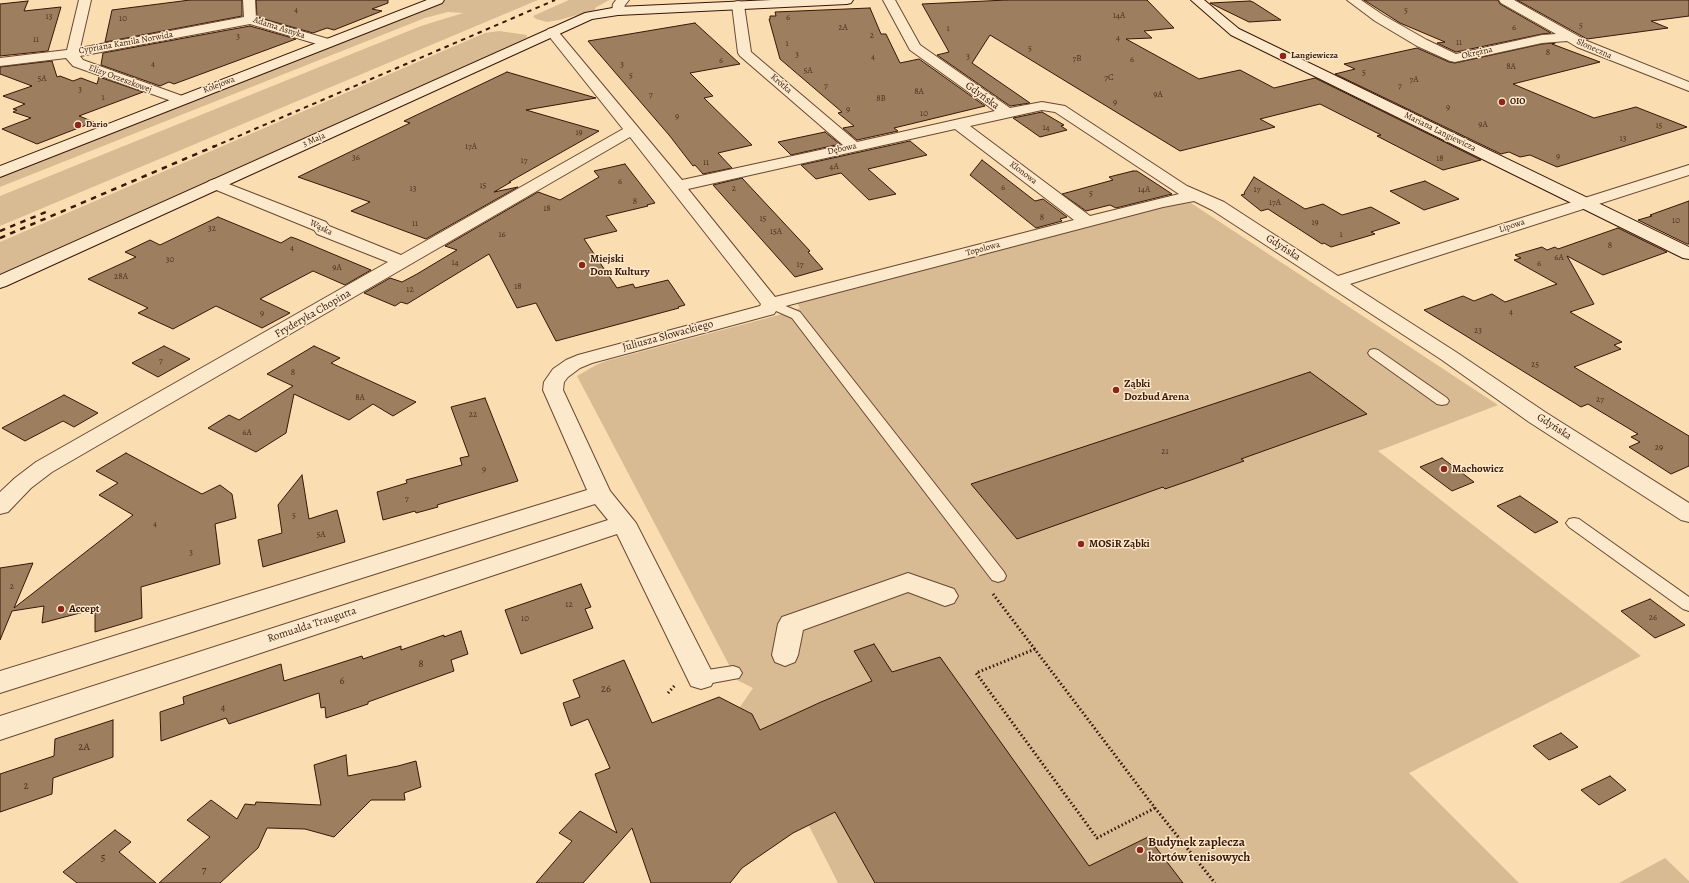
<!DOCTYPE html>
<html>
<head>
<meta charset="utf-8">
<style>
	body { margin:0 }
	canvas { display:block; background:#faddb0 }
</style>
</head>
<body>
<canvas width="1689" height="883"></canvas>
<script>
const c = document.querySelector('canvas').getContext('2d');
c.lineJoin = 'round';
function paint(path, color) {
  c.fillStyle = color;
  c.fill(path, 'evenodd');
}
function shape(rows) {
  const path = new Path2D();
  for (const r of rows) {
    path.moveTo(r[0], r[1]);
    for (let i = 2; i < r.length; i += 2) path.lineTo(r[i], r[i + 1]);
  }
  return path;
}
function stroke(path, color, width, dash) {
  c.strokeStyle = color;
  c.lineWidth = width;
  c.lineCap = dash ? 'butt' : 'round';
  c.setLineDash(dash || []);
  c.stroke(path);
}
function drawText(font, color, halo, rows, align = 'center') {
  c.font = font + ' Alegreya,serif';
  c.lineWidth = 3;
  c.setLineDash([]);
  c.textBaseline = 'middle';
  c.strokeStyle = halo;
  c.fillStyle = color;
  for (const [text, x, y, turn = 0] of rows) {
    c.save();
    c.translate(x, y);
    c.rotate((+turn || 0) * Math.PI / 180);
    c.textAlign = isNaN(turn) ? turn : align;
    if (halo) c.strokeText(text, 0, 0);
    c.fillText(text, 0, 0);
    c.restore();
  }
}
paint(shape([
	[446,0,538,0,0,226,0,196,421,26,463,13,448,12,425,18,0,187,0,177],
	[569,0,609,0,595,8,595,10,559,20,547,22,536,19,533,16],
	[499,31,527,35,526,38,0,275,0,242,485,33],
	[1191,203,1498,405,1378,451,1641,656,1409,773,1519,883,838,883,752,714,740,707,753,688,737,680,577,376,596,365,606,361,790,312,800,308,797,303,802,300,1166,204],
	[1665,858,1689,881,1689,883,1619,883]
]), '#d9bb93');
const building = shape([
	[190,0,242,0,242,16,105,42,112,10,190,0],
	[256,0,388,0,388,3,372,9,382,11,334,30,327,28,313,33,257,17,256,0],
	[1007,0,1147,0,1174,28,1144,31,1152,38,1126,39,1199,79,1240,70,1274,88,1315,78,1481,160,1443,170,1377,136,1381,135,1320,104,1260,119,1275,127,1180,151,990,35,972,63,1030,103,1010,106,937,55,949,52,922,4,1007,0],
	[1364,0,1498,0,1500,4,1551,33,1542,34,1456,52,1437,43,1445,42,1400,23,1364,0],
	[1517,0,1689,0,1689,16,1651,21,1668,28,1587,39,1517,0],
	[28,1,24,11,61,7,48,51,0,56,0,4,28,1],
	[1250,1,1253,2,1281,20,1249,22,1210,3,1250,1],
	[870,8,881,34,886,34,900,63,919,59,985,106,894,128,898,131,857,140,843,128,854,126,838,113,842,112,780,59,769,19,770,19,770,16,776,16,775,12,870,8],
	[695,23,740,64,690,73,713,96,704,98,752,145,718,153,732,168,703,174,695,165,693,166,669,135,588,41,695,23],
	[250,26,296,39,174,84,169,82,160,86,101,65,103,53,250,26],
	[1555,43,1552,44,1600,62,1513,84,1594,118,1636,107,1687,127,1557,167,1530,155,1520,157,1509,152,1501,154,1335,74,1355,69,1344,64,1417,48,1449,62,1455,63,1542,44,1555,43],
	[52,61,57,77,60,76,73,81,81,78,97,84,99,77,143,92,79,116,94,122,37,144,2,129,31,118,13,112,17,110,13,109,25,104,3,96,32,86,0,74,0,67,52,61],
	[507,72,596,98,526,110,599,131,509,182,511,182,494,192,518,187,426,239,351,211,370,202,298,177,410,123,404,121,507,72],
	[1042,112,1064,125,1061,126,1067,130,1040,137,1013,118,1042,112],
	[825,132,840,144,791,155,778,142,825,132],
	[910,141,927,155,868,169,896,194,869,200,841,173,816,179,801,165,910,141],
	[982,160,1035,201,1043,199,1067,217,1060,219,1062,221,1036,228,970,175,982,160],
	[625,164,655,203,647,205,648,206,606,216,617,231,584,239,617,288,633,284,635,288,668,280,685,305,678,307,679,308,556,341,536,303,517,308,489,254,407,304,401,302,395,306,364,293,390,278,402,282,417,274,457,250,445,246,538,192,560,200,599,177,594,171,625,164],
	[1133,171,1137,171,1172,194,1116,208,1110,205,1086,211,1062,194,1113,180,1109,177,1133,171],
	[1254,177,1305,209,1323,204,1342,215,1371,207,1400,223,1371,232,1375,234,1331,247,1324,243,1322,244,1268,209,1261,211,1241,195,1245,194,1244,193,1254,177],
	[742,178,810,251,808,252,823,269,795,277,713,185,742,178],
	[1425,181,1459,199,1424,210,1390,191,1425,181],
	[1689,201,1689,244,1687,244,1638,220,1652,216,1650,215,1689,201],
	[218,217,281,243,291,237,297,239,371,270,345,285,313,271,260,299,290,313,262,328,216,306,173,329,138,313,148,308,88,279,136,257,125,252,150,240,160,245,218,217],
	[1618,228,1667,252,1603,275,1567,256,1594,304,1570,312,1622,342,1614,345,1621,349,1574,367,1689,436,1689,466,1671,474,1629,447,1640,442,1631,437,1638,434,1588,404,1581,407,1424,310,1463,296,1474,301,1492,294,1505,302,1557,284,1514,260,1521,258,1515,255,1542,247,1547,250,1555,247,1558,249,1618,228],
	[164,346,190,359,158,377,132,363,164,346],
	[314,346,340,358,331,363,416,402,393,416,373,404,349,420,294,394,286,433,256,452,208,428,229,415,239,420,293,386,267,374,314,346],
	[1310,372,1367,414,1241,459,1244,461,1191,480,1165,489,1163,487,1017,539,971,484,1310,372],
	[64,395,98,413,74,427,63,421,25,441,2,428,64,395],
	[485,398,518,481,437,505,438,507,416,513,415,511,383,520,377,492,407,483,406,480,462,465,460,458,469,456,451,407,485,398],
	[126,453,202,494,220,485,232,494,236,518,215,524,220,564,141,587,142,618,95,632,95,609,42,623,44,606,12,611,0,640,0,568,33,563,14,608,133,515,99,495,118,483,96,471,126,453],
	[1442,458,1474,482,1452,491,1420,467,1442,458],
	[302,475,309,519,337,510,345,542,263,567,258,540,282,533,278,505,302,475],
	[1520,496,1558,522,1535,533,1497,506,1520,496],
	[581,584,591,607,585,609,593,628,521,654,505,610,581,584],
	[1650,599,1685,625,1655,638,1621,611,1650,599],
	[461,631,468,654,451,660,454,671,368,702,368,704,326,718,325,707,321,708,319,693,229,724,226,718,161,741,160,712,184,704,183,697,281,664,284,681,362,656,363,659,401,646,401,650,444,635,444,637,461,631],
	[874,644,892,672,940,657,1089,866,1148,837,1183,883,875,883,835,812,793,833,742,868,730,883,651,883,632,828,583,883,536,883,572,841,559,833,580,811,617,833,595,774,610,768,588,719,571,726,563,703,580,697,573,680,624,660,652,723,719,697,752,714,760,730,821,702,872,681,854,651,874,644],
	[113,720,113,757,53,778,52,794,0,812,0,774,54,756,55,739,113,720],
	[1561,733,1578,747,1549,760,1533,746,1561,733],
	[346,755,348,776,398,766,416,761,421,787,404,793,405,800,371,800,334,837,305,829,267,828,258,848,220,883,159,883,210,837,187,820,211,800,237,819,245,804,255,805,256,802,321,805,314,765,346,755],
	[1610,776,1626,790,1599,805,1581,790,1610,776],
	[115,830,131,842,119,852,156,883,77,883,63,872,115,830]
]);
paint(building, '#9d7e5f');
stroke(building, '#381707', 1);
const lane = shape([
	[771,300,800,312,1004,572,1006,576,1004,580,998,582,992,580,792,318,767,307,765,304,767,301,771,300],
	[1374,349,1378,350,1447,398,1449,401,1447,404,1442,405,1437,404,1370,356,1368,353,1370,350,1374,349],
	[1574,518,1579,519,1689,597,1689,611,1683,609,1569,527,1566,523,1569,519,1574,518],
	[733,666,739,668,742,673,739,678,701,685,695,683,692,678,695,673,701,671,733,666]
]);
const street = shape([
	[79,0,91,0,80,48,244,17,243,0,255,0,256,18,332,40,333,43,332,46,327,47,250,24,80,56,83,60,185,97,187,100,185,103,180,104,73,66,66,58,0,66,0,58,67,50,79,0],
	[616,0,629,0,625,5,622,14,618,15,614,14,612,11,613,4,616,0],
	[883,0,895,0,920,45,1010,108,1042,102,1065,106,1187,186,1224,202,1338,276,1689,165,1689,175,1350,284,1456,352,1545,412,1689,503,1689,522,1681,520,1529,422,1442,360,1212,210,1194,201,1163,207,778,308,774,314,592,363,580,368,568,377,564,382,563,390,610,491,636,523,715,678,711,686,701,689,691,686,617,534,0,740,0,716,608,520,595,504,0,693,0,671,587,490,543,390,544,382,553,369,566,360,578,355,760,306,761,304,630,137,52,472,31,488,8,512,0,514,0,492,15,478,36,462,388,262,317,234,314,230,209,187,207,184,209,181,215,179,221,181,326,222,329,226,401,255,623,129,548,35,546,32,548,29,552,28,556,29,682,180,843,145,740,56,738,53,732,5,734,2,738,1,742,2,744,5,751,52,857,142,995,111,910,50,883,0],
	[1042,110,1055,112,1179,194,1090,216,970,126,1042,110],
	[955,129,1074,220,775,297,688,189,955,129],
	[1347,0,1361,0,1383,15,1427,40,1456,54,1542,35,1556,34,1501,3,1499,0,1514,0,1587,41,1689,82,1689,91,1577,47,1567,41,1542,43,1455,62,1450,61,1417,46,1375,21,1347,0],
	[908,573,954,589,958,596,954,603,945,606,908,592,803,630,798,655,795,662,785,666,775,662,772,655,778,624,782,617,908,573]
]);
const secondary = shape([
	[427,0,444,0,442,3,0,177,0,166,427,0],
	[772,0,853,0,851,3,847,4,618,15,592,19,6,286,0,288,0,275,585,13,618,7,772,0],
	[1191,0,1204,0,1239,29,1689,247,1689,259,1683,258,1231,35,1191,0]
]);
stroke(lane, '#684831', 2);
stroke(street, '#684831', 2);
stroke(secondary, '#381707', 2);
stroke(shape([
	[993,594,1155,808,1215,883],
	[1035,649,976,673,1097,838,1155,808],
	[668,693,676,684]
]), '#381707', 3, [1.5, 2.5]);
paint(lane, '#fce9cc');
paint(street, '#fce9cc');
paint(secondary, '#fce9cc');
stroke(shape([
	[213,147,555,0]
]), '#381707', 2, [4.5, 4.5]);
stroke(shape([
	[0,231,46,212],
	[0,238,215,146]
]), '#381707', 2.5, [5.5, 5.5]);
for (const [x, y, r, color] of [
	[1283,56,4,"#8f2418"],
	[1502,102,4,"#8f2418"],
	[78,125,4,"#8f2418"],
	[582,265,4,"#8f2418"],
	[1116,390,4,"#8f2418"],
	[1444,469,4,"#8f2418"],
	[1081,544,4,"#8f2418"],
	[61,609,4,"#8f2418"],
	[1140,850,4,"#8f2418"]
]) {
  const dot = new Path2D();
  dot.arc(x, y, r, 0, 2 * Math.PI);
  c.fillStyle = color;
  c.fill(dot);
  stroke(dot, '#fce9cc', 1.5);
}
drawText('9px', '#51311d', null, [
	["4",296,10],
	["5",1406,11],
	["14A",1119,16],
	["13",49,17],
	["6",788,18],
	["10",123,19],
	["5",1581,26],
	["2A",843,28],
	["6",1514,28],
	["1",948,29],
	["2",872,36],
	["3",238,37],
	["4",1118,38],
	["11",36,40],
	["11",1459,43],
	["1",787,44],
	["5",1030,49],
	["8",1548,53],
	["3",797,55],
	["4",873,57],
	["3",968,57],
	["7B",1077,59],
	["6",1132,60],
	["6",721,61],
	["4",153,64],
	["3",622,65],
	["8A",1511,67],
	["5A",808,71],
	["5",1364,73],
	["5",631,76],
	["7C",1109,78],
	["5A",42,79],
	["7A",1414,80],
	["7",826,86],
	["7",1400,86],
	["3",80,90],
	["8A",919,92],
	["7",651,95],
	["9A",1158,95],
	["1",103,98],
	["8B",881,99],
	["9",1115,103],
	["9",1448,108],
	["9",848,110],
	["10",924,114],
	["9",677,117],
	["9A",1483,125],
	["15",1659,126],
	["14",1046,128],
	["19",579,133],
	["13",1623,139],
	["17A",471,147],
	["9",1558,157],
	["36",356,158],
	["18",1440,159],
	["17",524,161],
	["11",706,163],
	["4A",834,167],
	["6",620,182],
	["15",483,186],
	["6",1003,188],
	["13",413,189],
	["2",734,189],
	["14A",1144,190],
	["17",1257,190],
	["5",1091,194],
	["8",635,202],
	["17A",1275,203],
	["18",547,209],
	["8",1042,218],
	["15",763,219],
	["10",1676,221],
	["19",1315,223],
	["11",415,224],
	["32",212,229],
	["15A",776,232],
	["16",502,235],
	["1",1341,235],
	["8",1610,246],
	["4",292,248],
	["6A",1559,258],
	["30",170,260],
	["14",455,263],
	["6",1539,264],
	["17",800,265],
	["9A",337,268],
	["28A",121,277],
	["18",518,287],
	["12",410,290],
	["4",1511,312],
	["9",262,314],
	["23",1478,331],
	["7",161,361],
	["25",1535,365],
	["8",293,373],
	["8A",360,398],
	["27",1600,400],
	["22",473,415],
	["6A",247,433],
	["29",1659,448],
	["21",1165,452],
	["9",484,470],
	["7",407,499],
	["5",294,516],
	["4",155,524],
	["5A",321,535],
	["3",191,553],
	["2",12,587],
	["12",569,605],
	["26",1653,618],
	["10",525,619]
]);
drawText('9px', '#381707', '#fce9cc', [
	["Adama Asnyka",279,28,18],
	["Cypriana Kamila Norwida",126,43,-10],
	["Słoneczna",1594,49,24],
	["Okrężna",1477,53,-13],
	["Elizy Orzeszkowej",120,79,20],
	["Krótka",781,84,41],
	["Kolejowa",219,85,-21],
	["Mariana Langiewicza",1440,132,26],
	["3 Maja",314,140,-24],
	["Dębowa",842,149,-12],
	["Klonowa",1023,173,37],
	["Lipowa",1512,226,-18],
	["Wąska",321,228,27],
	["Topolowa",983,249,-15]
]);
drawText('bold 9px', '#381707', '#fce9cc', [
	["Langiewicza",1291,56],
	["OIO",1510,102],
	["Dario",86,125]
], 'left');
drawText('11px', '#381707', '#fce9cc', [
	["Gdyńska",982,96,36],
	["Gdyńska",1283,248,33],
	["Fryderyka Chopina",313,314,-30],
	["Juliusza Słowackiego",668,336,-15],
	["Gdyńska",1554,427,33],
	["Romualda Traugutta",312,625,-18]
]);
drawText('bold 11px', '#381707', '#fce9cc', [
	["Miejski",590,259],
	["Dom Kultury",590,272],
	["Ząbki",1124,384],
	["Dozbud Arena",1124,397],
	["Machowicz",1452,469],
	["MOSiR Ząbki",1089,544],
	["Accept",69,609]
], 'left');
drawText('11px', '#51311d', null, [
	["8",421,664],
	["6",342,681],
	["26",606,689],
	["4",223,708],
	["2A",84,747],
	["2",26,786],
	["5",103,858],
	["7",204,870]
]);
drawText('bold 13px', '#381707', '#fce9cc', [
	["Budynek zaplecza",1148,843],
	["kortów tenisowych",1148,858]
], 'left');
</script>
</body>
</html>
